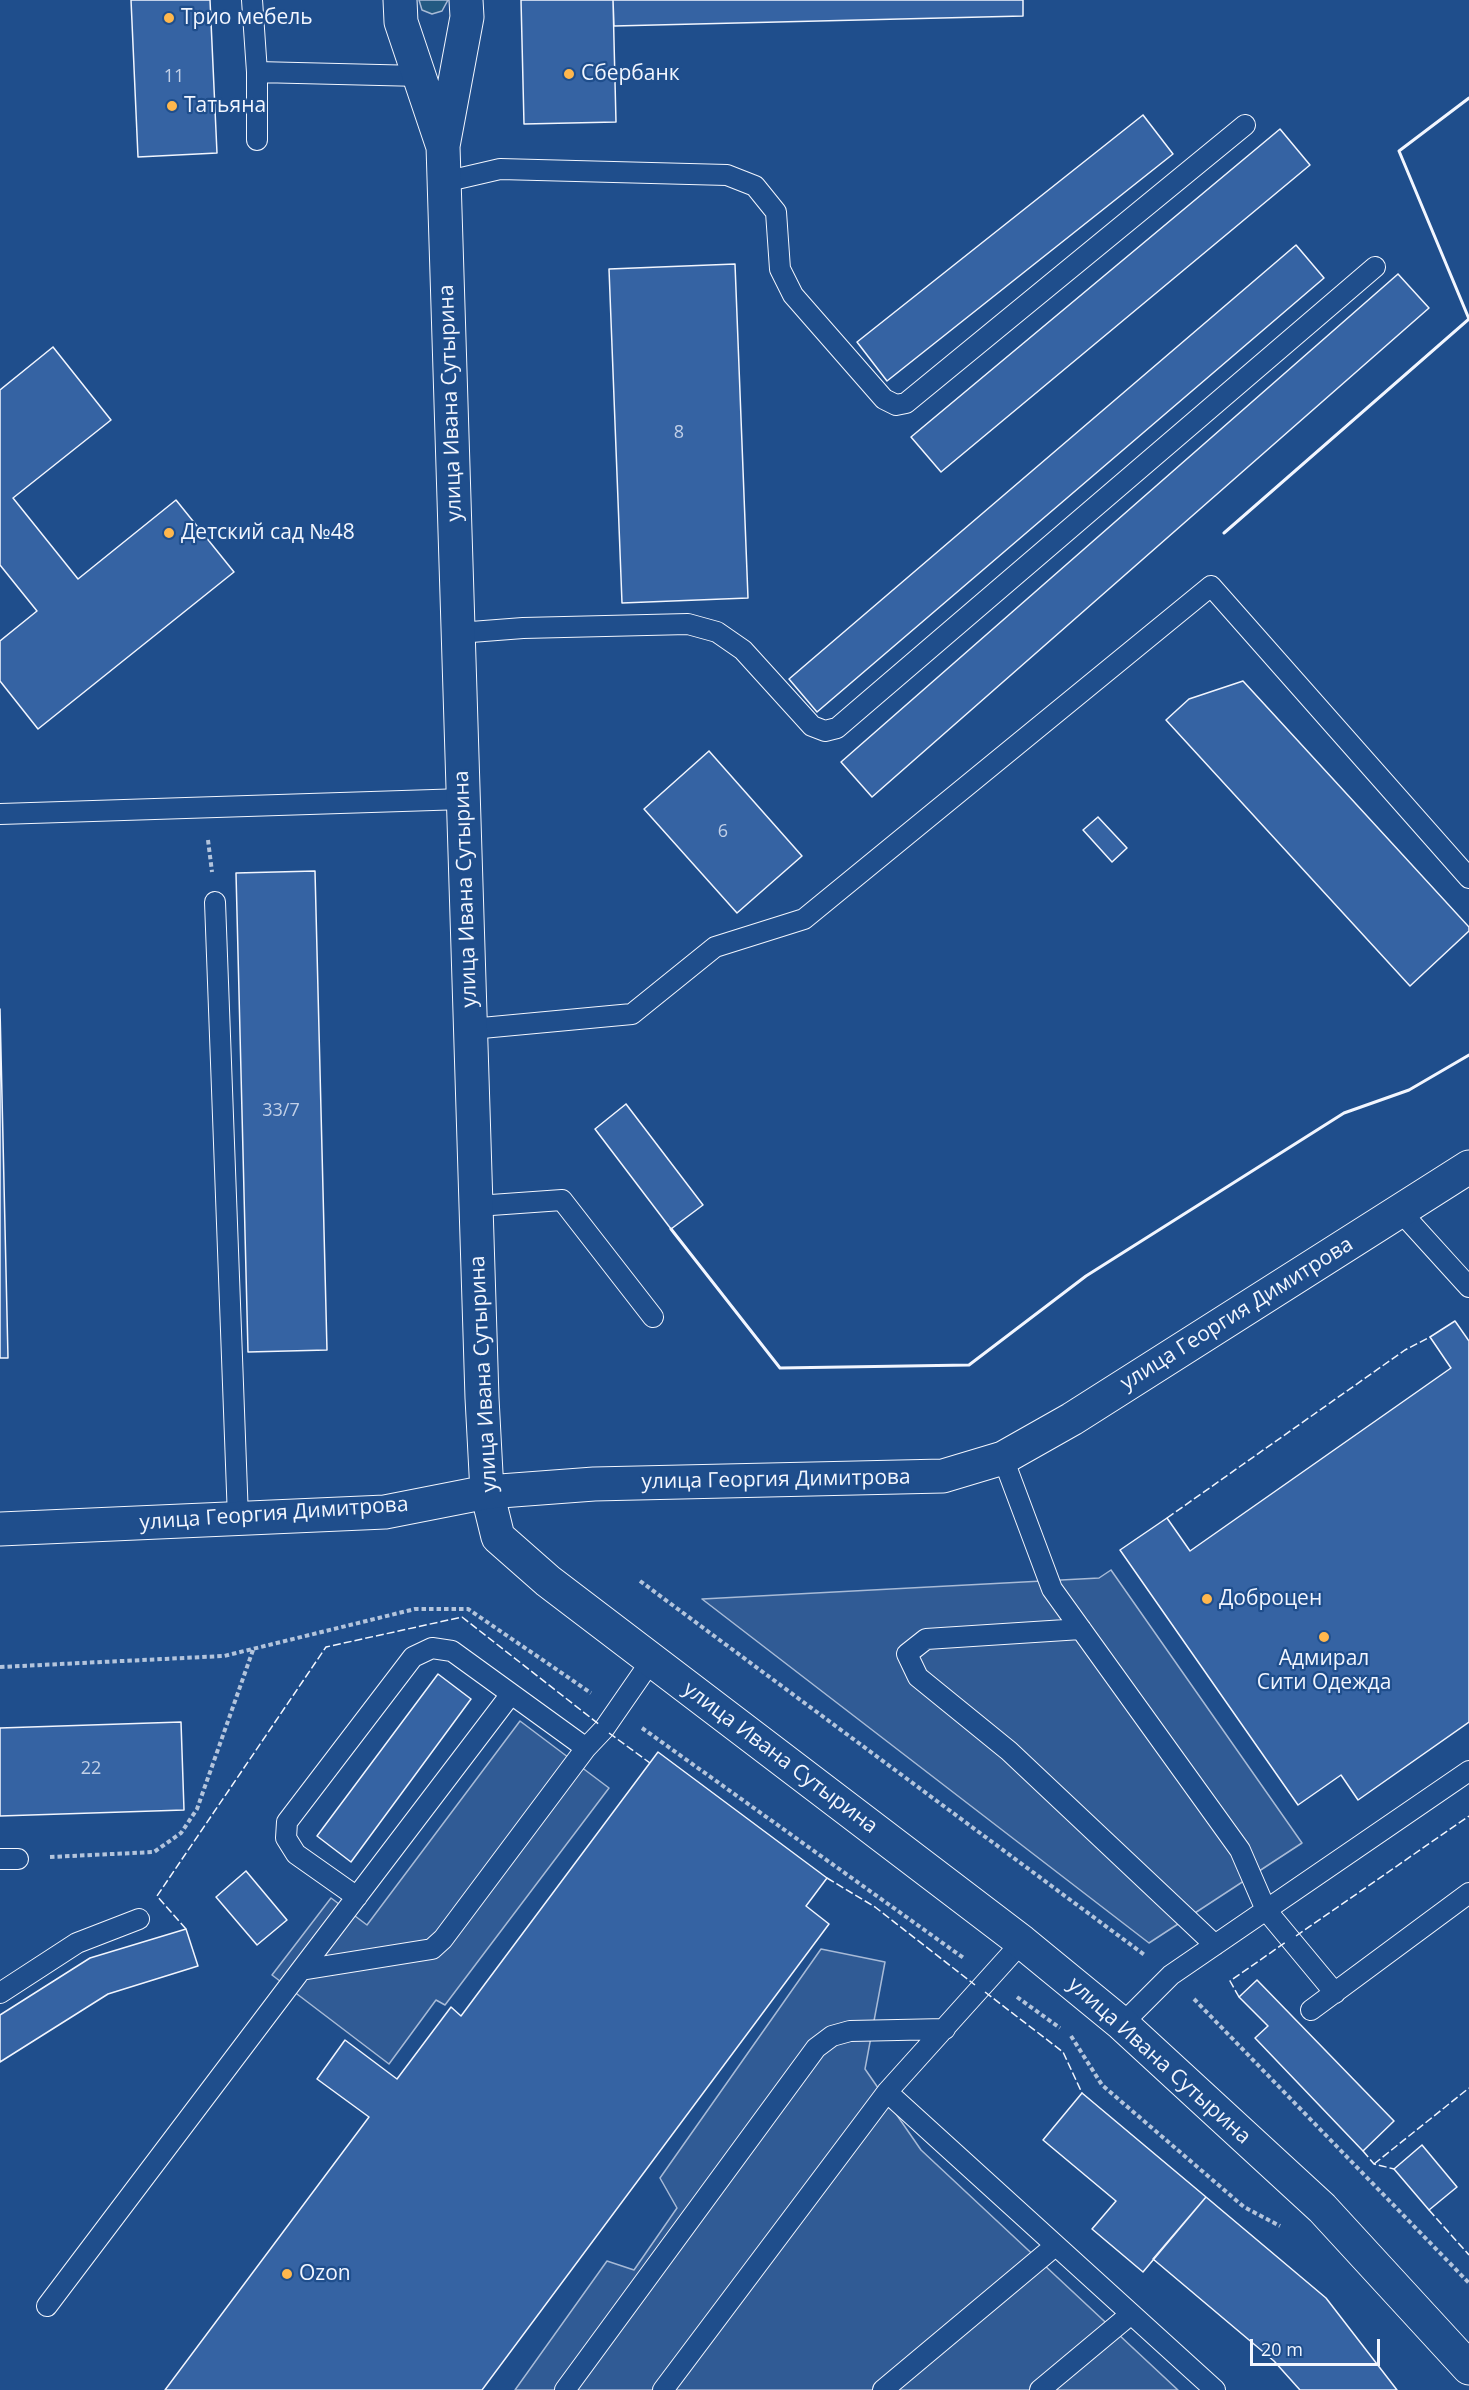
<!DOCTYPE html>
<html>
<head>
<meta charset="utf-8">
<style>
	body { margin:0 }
	#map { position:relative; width:1469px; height:2390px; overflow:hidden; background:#1f4e8c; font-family:"Open Sans",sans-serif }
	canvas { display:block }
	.scale { position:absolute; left:1250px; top:2339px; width:130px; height:27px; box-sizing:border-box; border:3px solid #f2f6ff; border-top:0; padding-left:8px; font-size:18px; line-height:21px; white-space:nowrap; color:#f2f6ff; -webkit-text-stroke:4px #1f4e8c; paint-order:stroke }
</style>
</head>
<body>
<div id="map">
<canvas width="1469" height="2390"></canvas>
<div class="scale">20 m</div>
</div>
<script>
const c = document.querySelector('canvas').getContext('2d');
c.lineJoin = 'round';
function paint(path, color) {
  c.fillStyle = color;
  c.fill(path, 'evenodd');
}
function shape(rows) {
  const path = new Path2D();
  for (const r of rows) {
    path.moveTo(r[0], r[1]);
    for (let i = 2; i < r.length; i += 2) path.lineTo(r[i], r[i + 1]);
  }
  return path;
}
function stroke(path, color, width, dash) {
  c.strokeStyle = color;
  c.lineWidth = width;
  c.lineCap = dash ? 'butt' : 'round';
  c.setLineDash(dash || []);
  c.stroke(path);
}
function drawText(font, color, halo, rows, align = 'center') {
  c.font = font + ' "Open Sans",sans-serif';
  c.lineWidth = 4.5;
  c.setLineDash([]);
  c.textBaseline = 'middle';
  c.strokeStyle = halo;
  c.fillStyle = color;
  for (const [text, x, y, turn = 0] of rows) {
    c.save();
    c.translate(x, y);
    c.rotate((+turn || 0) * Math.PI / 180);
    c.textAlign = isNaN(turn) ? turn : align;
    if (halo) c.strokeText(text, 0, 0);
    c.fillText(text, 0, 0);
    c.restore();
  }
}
const green = shape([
	[419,0,448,0,442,11,432,14,422,10,419,0]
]);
paint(green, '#245a82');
stroke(green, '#a8bbd7', 1.5);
const parking = shape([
	[1111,1570,1302,1843,1149,1943,702,1599,1099,1578,1111,1570],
	[520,1721,609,1788,445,2005,436,2000,389,2064,272,1975,331,1898,367,1925,520,1721],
	[821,1949,885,1962,865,2069,921,2150,1178,2390,515,2390,607,2261,634,2270,677,2208,660,2178,821,1949]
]);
paint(parking, '#305b95');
stroke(parking, '#a8bbd7', 1.5);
const building = shape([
	[131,0,210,0,217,153,138,157,131,0],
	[521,0,613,0,616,122,524,124,521,0],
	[613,0,1023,0,1023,16,614,26,613,0],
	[1143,115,1173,154,887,381,857,342,1143,115],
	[1280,129,1310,165,941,472,911,437,1280,129],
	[1296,245,1324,278,817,712,789,679,1296,245],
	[735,264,748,598,622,603,609,269,735,264],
	[1398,274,1429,308,872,797,841,762,1398,274],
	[53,347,111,420,13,498,78,579,176,500,234,572,38,729,0,681,0,641,37,611,0,565,0,390,53,347],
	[1243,681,1469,927,1469,931,1410,986,1166,720,1189,699,1243,681],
	[709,751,802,856,737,913,644,809,709,751],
	[1098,817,1127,848,1112,862,1083,830,1098,817],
	[315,871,327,1350,248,1352,236,873,315,871],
	[0,1009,8,1358,0,1358,0,1009],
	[626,1104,703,1205,671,1229,595,1129,626,1104],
	[1455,1321,1469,1341,1469,1722,1358,1800,1341,1775,1298,1805,1120,1550,1167,1518,1190,1551,1451,1368,1430,1337,1455,1321],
	[438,1674,471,1699,351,1862,317,1836,438,1674],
	[181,1722,184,1810,0,1816,0,1728,181,1722],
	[658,1752,827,1878,806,1906,829,1924,482,2390,165,2390,369,2117,317,2079,345,2040,397,2079,451,2007,461,2016,658,1752],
	[246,1871,287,1920,257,1945,216,1897,246,1871],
	[186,1929,198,1966,108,1994,0,2062,0,2015,90,1958,186,1929],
	[1257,1980,1394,2121,1363,2151,1255,2038,1268,2026,1239,1997,1257,1980],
	[1082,2093,1206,2197,1143,2272,1092,2229,1116,2201,1043,2140,1082,2093],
	[1422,2145,1457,2187,1429,2210,1394,2169,1422,2145],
	[1206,2197,1326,2298,1397,2390,1300,2390,1274,2361,1153,2259,1206,2197]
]);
paint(building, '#3563a3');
stroke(building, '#f2f6ff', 1.5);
const service = shape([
	[252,0,257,72],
	[257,140,257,72,420,76],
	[444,182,500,169,727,175,755,186,776,212,780,269,793,295,884,399,896,405,906,403,1245,125],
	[458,633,523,628,688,624,717,632,743,650,812,726,825,731,837,728,1375,267],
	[0,814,464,799],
	[215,902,238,1518],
	[471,1029,632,1014,715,947,804,919,1211,586,1469,878],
	[477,1206,562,1200,653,1317],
	[1400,1211,1469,1287],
	[1003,1458,1052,1589,1240,1850,1266,1910,1335,1993],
	[1081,1629,926,1639,907,1654,918,1677,1009,1751,1215,1945],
	[0,1859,18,1859],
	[357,1897,296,1854,286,1838,287,1822,413,1657,432,1648,452,1651,586,1748],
	[301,1970,511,1694],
	[0,1993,77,1943,139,1919],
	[1311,2010,1469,1893],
	[1122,2024,1171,1975,1469,1771],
	[887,2092,1215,2390],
	[47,2306,301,1970,432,1949,443,1939,586,1748,604,1729,651,1661],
	[565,2390,816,2048,832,2036,850,2031,945,2029],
	[663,2390,887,2092,1022,1942],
	[883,2390,1055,2246],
	[1040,2390,1131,2314]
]);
const tertiary = shape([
	[487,1492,498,1537,548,1581,1022,1942,1122,2024,1322,2208,1469,2368]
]);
const secondary = shape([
	[400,0,401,22,442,144],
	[466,0,467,17,443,146,482,1398,487,1492],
	[0,1529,385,1512,487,1492,594,1484,943,1476,1003,1458,1072,1419,1469,1167]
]);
stroke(service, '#f2f6ff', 22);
stroke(tertiary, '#f2f6ff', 35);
stroke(secondary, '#f2f6ff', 35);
stroke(shape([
	[208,840,212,872],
	[640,1581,1146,1956],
	[0,1667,224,1656,415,1609,468,1609,591,1693],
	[642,1728,965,1959],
	[50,1857,154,1852,181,1833,197,1809,253,1650],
	[1017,1997,1060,2028],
	[1194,1999,1469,2283],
	[1071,2036,1102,2085,1244,2207,1280,2226]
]), '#b3c4dc', 4, [4.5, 3]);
stroke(service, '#1f4e8c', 20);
stroke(tertiary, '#1f4e8c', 33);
stroke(secondary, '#1f4e8c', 33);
stroke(shape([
	[1167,1518,1405,1350,1430,1337],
	[609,1733,650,1763],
	[827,1878,875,1907,975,1985],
	[186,1929,157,1896,326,1647,462,1617,600,1725],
	[1296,1936,1469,1816],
	[985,1992,1063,2052,1082,2093],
	[1239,1997,1230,1981,1286,1942],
	[1363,2151,1374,2164,1394,2169],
	[1374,2164,1469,2088],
	[1429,2210,1469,2255]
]), '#f2f6ff', 1.5, [8, 3]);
stroke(shape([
	[1469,98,1399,151,1469,319],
	[1224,533,1469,319],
	[671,1229,780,1368,969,1365,1086,1276,1344,1113,1409,1090,1469,1055]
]), '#f2f6ff', 3);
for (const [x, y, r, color] of [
	[169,18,6,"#ffb74d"],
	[569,74,6,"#ffb74d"],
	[172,106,6,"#ffb74d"],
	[169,533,6,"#ffb74d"],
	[1207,1599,6,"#ffb74d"],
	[1324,1637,6,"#ffb74d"],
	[287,2274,6,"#ffb74d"]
]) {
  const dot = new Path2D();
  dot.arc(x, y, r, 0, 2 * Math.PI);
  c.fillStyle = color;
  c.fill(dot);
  stroke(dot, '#1f4e8c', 2);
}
drawText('18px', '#c3d1e8', null, [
	["11",174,77],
	["8",679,433],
	["6",723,832],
	["33/7",281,1111],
	["22",91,1769]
]);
drawText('21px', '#f2f6ff', '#1f4e8c', [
	["Трио мебель",181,18],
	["Сбербанк",581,74],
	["Татьяна",184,106],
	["Детский сад №48",181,533],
	["Доброцен",1219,1599],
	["Адмирал",1324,1659,"center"],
	["Сити Одежда",1324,1683,"center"],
	["Ozon",299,2274]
], 'left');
drawText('21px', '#f2f6ff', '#1f4e8c', [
	["улица Ивана Сутырина",451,403,-92],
	["улица Ивана Сутырина",466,889,-92],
	["улица Георгия Димитрова",1237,1314,-32],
	["улица Ивана Сутырина",484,1374,-93],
	["улица Георгия Димитрова",776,1480,-1],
	["улица Георгия Димитрова",274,1514,-4],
	["улица Ивана Сутырина",780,1758,37],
	["улица Ивана Сутырина",1159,2061,42]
]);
</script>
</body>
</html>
